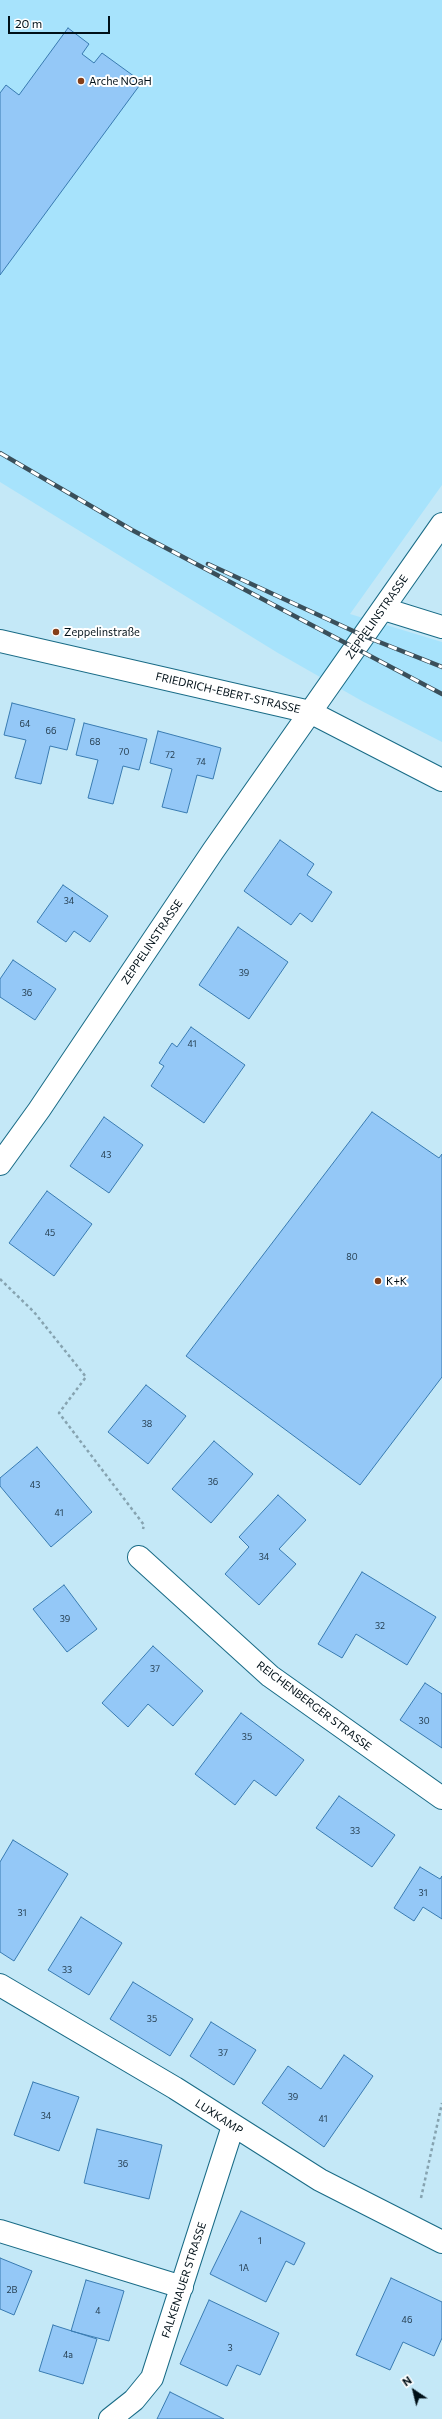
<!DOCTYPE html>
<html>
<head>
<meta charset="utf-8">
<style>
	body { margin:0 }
	#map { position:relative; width:442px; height:2419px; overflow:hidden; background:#c4e8f7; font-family:Commissioner,sans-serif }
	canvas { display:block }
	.north { position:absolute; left:394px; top:2371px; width:40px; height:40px; -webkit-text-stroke:3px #fff; paint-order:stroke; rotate:325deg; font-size:11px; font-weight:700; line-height:16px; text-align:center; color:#001018 }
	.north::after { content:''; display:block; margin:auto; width:14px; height:18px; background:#001018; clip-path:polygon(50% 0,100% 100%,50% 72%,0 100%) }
	.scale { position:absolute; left:8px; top:16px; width:102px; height:18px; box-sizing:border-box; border:2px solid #001018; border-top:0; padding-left:5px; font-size:12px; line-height:14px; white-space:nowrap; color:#001018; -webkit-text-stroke:3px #fff; paint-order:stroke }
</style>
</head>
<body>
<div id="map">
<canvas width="442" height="2419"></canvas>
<div class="north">N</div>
<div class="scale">20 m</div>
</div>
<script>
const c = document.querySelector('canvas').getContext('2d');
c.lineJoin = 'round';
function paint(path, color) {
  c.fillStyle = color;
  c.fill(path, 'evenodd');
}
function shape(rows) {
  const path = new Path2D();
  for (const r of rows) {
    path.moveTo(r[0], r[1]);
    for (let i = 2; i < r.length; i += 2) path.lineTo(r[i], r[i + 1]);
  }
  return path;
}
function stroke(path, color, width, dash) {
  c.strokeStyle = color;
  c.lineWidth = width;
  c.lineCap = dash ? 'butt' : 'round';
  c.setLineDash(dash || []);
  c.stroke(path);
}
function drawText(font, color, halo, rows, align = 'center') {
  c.font = font + ' Commissioner,sans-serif';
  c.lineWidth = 4;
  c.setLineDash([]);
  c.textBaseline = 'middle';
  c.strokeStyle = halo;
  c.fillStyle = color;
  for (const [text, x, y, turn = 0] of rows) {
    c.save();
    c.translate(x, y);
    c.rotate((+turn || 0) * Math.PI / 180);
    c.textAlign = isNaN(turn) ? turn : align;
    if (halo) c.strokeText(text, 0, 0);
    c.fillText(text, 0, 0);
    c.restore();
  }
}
paint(shape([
	[0,0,442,0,442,485,350,614,442,642,442,742,362,701,278,653,0,482]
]), '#a7e3fc');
const building = shape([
	[68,28,89,44,82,54,94,63,102,53,142,82,0,275,0,93,6,85,19,95,68,28],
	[12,703,75,719,67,750,50,746,41,784,15,778,26,740,4,735,12,703],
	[84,723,147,739,139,770,123,766,113,804,88,798,98,760,76,755,84,723],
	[158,731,221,748,213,779,197,775,187,813,162,807,172,769,150,763,158,731],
	[280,840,314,864,307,875,332,892,312,922,300,913,291,925,244,891,280,840],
	[63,885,108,916,90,942,74,931,66,942,37,922,63,885],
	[238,927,288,962,249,1019,199,985,238,927],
	[13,960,56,989,35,1020,0,997,0,979,13,960],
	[191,1027,245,1065,204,1123,151,1086,164,1066,159,1063,172,1043,177,1047,191,1027],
	[372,1112,439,1158,442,1154,442,1377,360,1485,186,1356,372,1112],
	[104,1117,143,1145,109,1193,70,1166,104,1117],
	[47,1191,92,1224,54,1276,9,1243,47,1191],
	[146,1385,186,1416,148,1464,108,1432,146,1385],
	[214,1441,253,1474,211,1523,172,1489,214,1441],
	[37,1447,92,1512,51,1547,0,1486,0,1478,37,1447],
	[278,1495,306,1520,279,1549,296,1564,259,1605,225,1574,249,1547,239,1537,278,1495],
	[362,1572,436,1617,407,1665,356,1634,342,1658,318,1644,362,1572],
	[64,1585,97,1629,67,1652,33,1609,64,1585],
	[153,1646,203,1691,173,1726,148,1704,128,1727,102,1703,153,1646],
	[425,1683,442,1694,442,1748,400,1720,425,1683],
	[241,1713,304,1760,276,1796,254,1780,235,1805,195,1774,241,1713],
	[339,1796,395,1835,372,1867,316,1828,339,1796],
	[13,1840,68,1874,14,1961,0,1952,0,1862,13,1840],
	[420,1867,440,1879,442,1876,442,1919,423,1907,414,1921,394,1908,420,1867],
	[81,1917,122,1943,89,1995,48,1970,81,1917],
	[133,1982,193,2019,170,2056,110,2019,133,1982],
	[211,2022,256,2050,234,2085,190,2056,211,2022],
	[344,2055,373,2076,324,2147,262,2103,288,2066,321,2089,344,2055],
	[33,2082,79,2097,59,2151,14,2135,33,2082],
	[97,2129,162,2145,149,2199,84,2183,97,2129],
	[241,2211,305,2243,294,2265,286,2261,266,2302,210,2274,241,2211],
	[0,2258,32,2271,14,2315,0,2309,0,2258],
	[391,2278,442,2302,442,2338,434,2356,403,2342,390,2370,356,2355,391,2278],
	[86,2280,124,2291,109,2341,71,2331,86,2280],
	[209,2300,279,2333,260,2375,237,2365,227,2386,180,2364,209,2300],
	[53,2325,97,2339,83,2384,39,2371,53,2325],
	[170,2392,224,2419,157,2419,170,2392]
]);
paint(building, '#94c8f7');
stroke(building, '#397bb1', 1);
const minor = shape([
	[384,609,442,627],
	[0,641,310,712,442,780],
	[0,1164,39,1110,213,851,442,524],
	[139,1557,270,1676,442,1798],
	[0,1985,175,2088,320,2180,442,2242],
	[0,2231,182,2287],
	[110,2419,134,2400,152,2378,233,2126]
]);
stroke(minor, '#196b86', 24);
stroke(shape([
	[0,1279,34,1312,86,1377,59,1413,144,1525,143,1529],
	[421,2198,442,2103]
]), '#86a3b0', 2.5, [3, 3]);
stroke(minor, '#fff', 22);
const rail = shape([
	[0,453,132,530,442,694],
	[208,564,364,636,442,667]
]);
stroke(rail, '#3a4f5a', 4.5);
stroke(rail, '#fff', 3, [9]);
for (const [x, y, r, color] of [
	[81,81,4,"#853f19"],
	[56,632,4,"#853f19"],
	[378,1281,4,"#853f19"]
]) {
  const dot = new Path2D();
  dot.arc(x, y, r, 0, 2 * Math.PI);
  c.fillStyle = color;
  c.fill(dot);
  stroke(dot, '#fff', 1.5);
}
drawText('9px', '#253e50', null, [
	["64",25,724],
	["66",51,731],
	["68",95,742],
	["70",124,752],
	["72",170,755],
	["74",201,762],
	["34",69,901],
	["39",244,973],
	["36",27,993],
	["41",192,1044],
	["43",106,1155],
	["45",50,1233],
	["80",352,1257],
	["38",147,1424],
	["36",213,1482],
	["43",35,1485],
	["41",59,1513],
	["34",264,1557],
	["39",65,1619],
	["32",380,1626],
	["37",155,1669],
	["30",424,1721],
	["35",247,1737],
	["33",355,1831],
	["31",423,1893],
	["31",22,1913],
	["33",67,1970],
	["35",152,2019],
	["37",223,2053],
	["39",293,2097],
	["34",46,2116],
	["41",323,2119],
	["36",123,2164],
	["1",260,2241],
	["1A",244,2268],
	["2B",12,2290],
	["4",98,2311],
	["46",407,2320],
	["3",230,2348],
	["4a",68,2355]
]);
drawText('11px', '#001018', '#fff', [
	["Arche NOaH",89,81],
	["Zeppelinstraße",64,632],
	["K+K",386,1281]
], 'left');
drawText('11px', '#001018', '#fff', [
	["ZEPPELINSTRASSE",377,617,-55],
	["FRIEDRICH-EBERT-STRASSE",228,693,13],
	["ZEPPELINSTRASSE",152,942,-56],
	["REICHENBERGER STRASSE",314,1706,37],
	["LUXKAMP",219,2117,33],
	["FALKENAUER STRASSE",184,2280,-72]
]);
</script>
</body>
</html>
